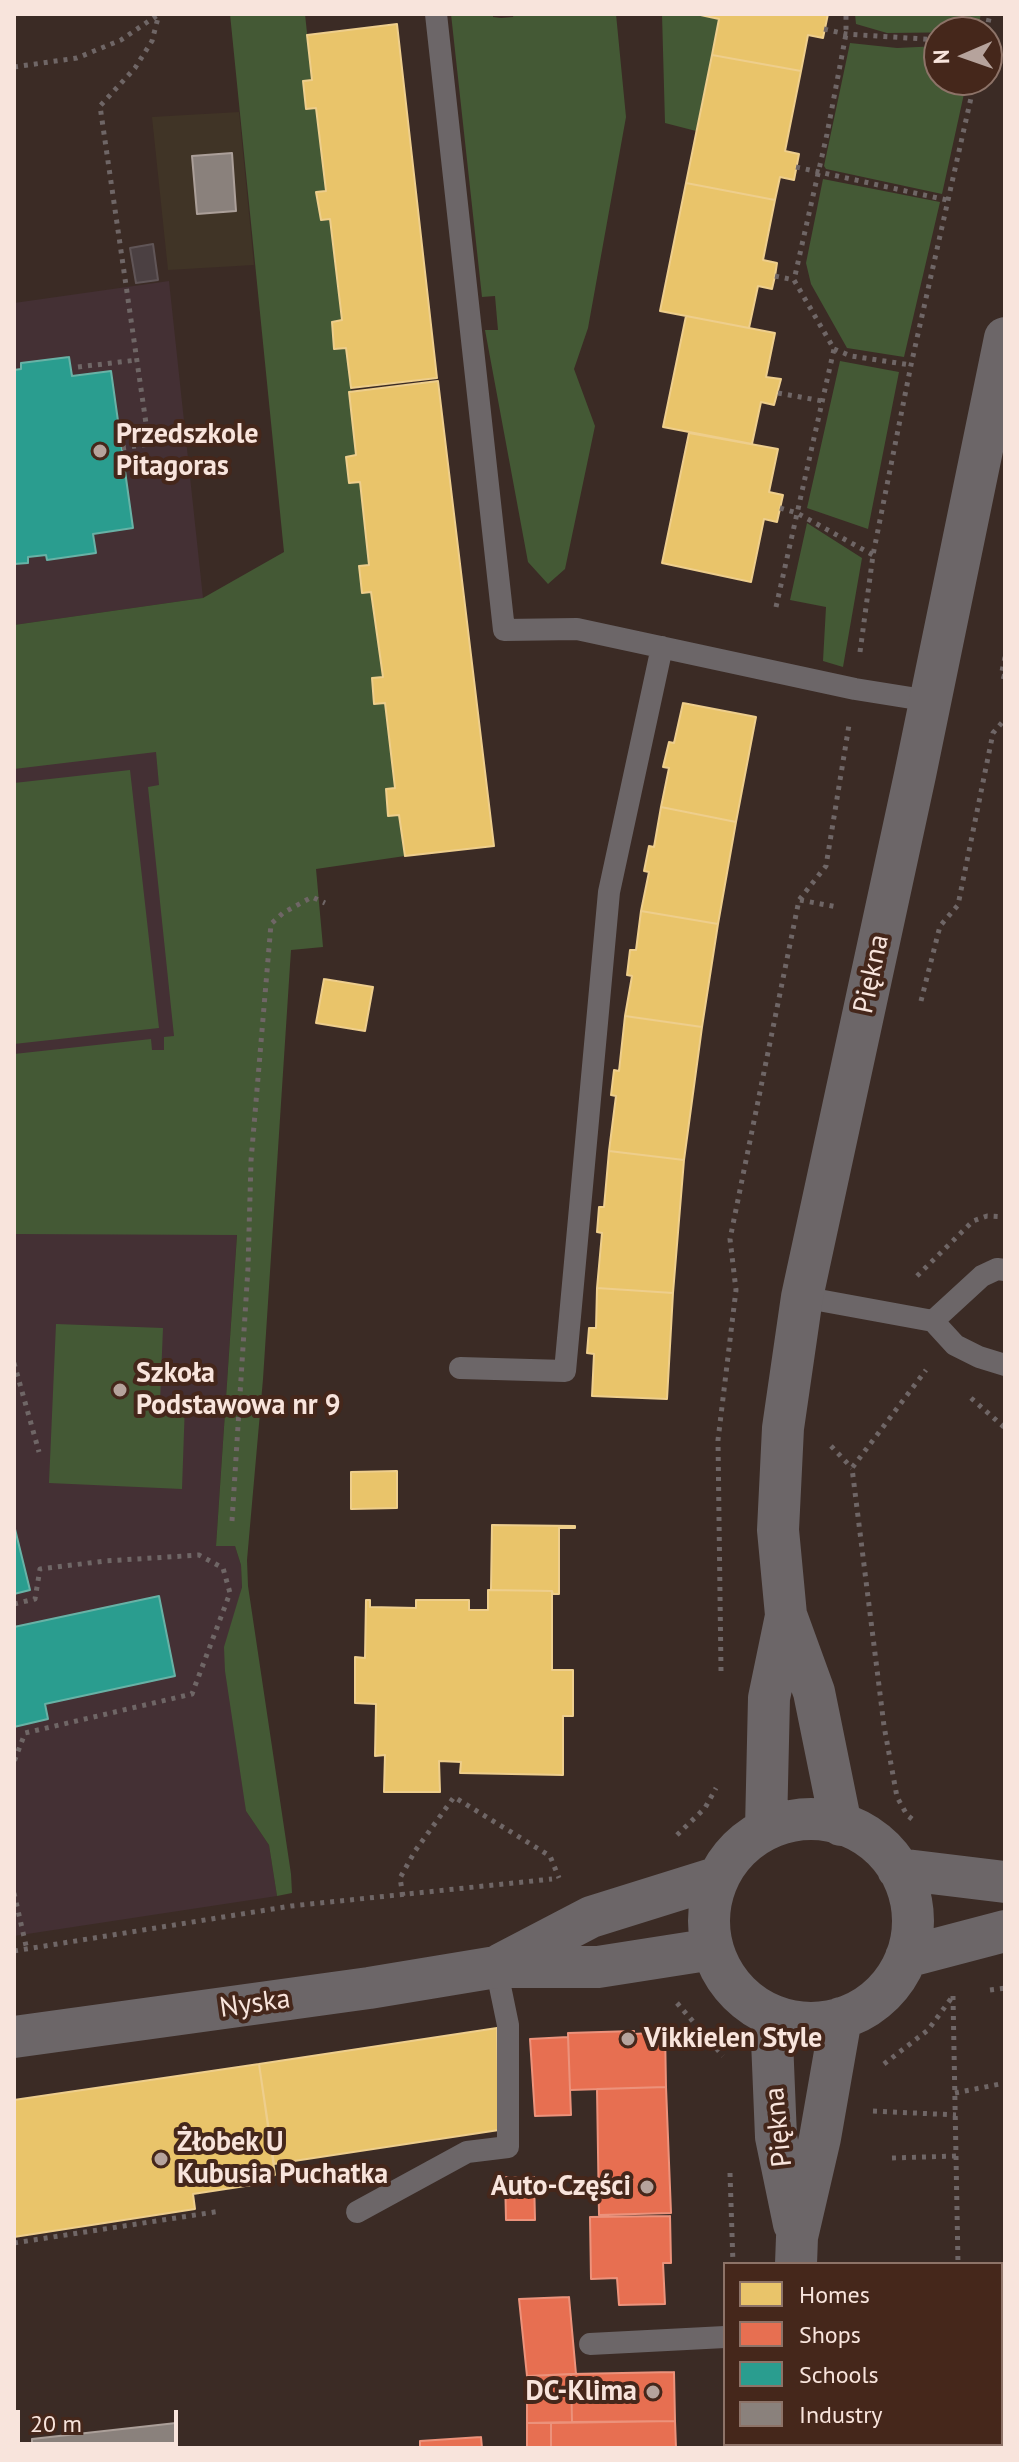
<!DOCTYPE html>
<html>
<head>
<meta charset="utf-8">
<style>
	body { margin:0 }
	#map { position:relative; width:1019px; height:2462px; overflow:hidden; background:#3b2b25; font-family:"PT Sans",sans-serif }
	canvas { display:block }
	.frame { position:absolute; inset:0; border:16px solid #f8e4dc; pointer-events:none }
	.legend { position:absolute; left:723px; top:2262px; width:280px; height:184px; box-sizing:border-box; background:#45271b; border:2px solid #8d7368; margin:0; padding:10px 14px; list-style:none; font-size:24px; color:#f8e4dc }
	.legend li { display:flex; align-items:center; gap:16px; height:40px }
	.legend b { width:40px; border:2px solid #8d7368 }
	.north { position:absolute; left:923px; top:16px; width:80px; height:80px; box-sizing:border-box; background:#45271b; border:2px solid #8d7368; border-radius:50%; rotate:268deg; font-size:22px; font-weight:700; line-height:32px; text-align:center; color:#f8e4dc }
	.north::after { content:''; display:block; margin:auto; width:28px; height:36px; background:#b6a39c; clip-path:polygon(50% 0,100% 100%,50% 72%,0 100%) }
	.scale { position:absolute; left:16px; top:2410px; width:162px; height:36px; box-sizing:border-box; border:4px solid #f8e4dc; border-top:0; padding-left:10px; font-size:24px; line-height:28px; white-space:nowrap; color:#f8e4dc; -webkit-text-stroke:6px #45271b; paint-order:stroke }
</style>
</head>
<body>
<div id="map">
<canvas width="1019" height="2462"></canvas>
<div class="frame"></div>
<ul class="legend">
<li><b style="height:22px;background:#e9c46a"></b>Homes</li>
<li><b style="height:22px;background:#e76f51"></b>Shops</li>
<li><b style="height:22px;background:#2a9d8f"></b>Schools</li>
<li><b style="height:22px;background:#8a817c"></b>Industry</li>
</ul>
<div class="north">N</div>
<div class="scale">20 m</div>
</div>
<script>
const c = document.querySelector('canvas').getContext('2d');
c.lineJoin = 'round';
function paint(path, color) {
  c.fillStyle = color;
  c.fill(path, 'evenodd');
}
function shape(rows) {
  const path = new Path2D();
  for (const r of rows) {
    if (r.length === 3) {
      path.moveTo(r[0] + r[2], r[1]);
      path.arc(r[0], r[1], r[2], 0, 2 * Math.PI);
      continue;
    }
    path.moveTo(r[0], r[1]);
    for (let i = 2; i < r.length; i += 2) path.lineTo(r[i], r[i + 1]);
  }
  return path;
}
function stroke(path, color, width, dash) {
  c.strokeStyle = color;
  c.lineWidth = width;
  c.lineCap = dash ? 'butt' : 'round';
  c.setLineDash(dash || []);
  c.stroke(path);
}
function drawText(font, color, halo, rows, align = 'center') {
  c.font = font + ' "PT Sans",sans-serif';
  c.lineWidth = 8;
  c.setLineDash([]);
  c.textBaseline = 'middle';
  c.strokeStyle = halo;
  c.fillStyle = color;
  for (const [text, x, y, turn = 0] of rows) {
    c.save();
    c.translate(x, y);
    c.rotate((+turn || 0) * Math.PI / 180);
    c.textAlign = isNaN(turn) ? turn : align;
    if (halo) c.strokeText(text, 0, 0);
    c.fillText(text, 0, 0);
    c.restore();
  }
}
paint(shape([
	[239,112,254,265,168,270,152,117]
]), '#403426');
paint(shape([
	[169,281,203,598,14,625,14,303],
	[277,679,245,1114,216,1546,235,1546,241,1565,242,1586,237,1608,246,1811,269,1845,277,1896,14,1936,14,709]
]), '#443034');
paint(shape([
	[230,14,305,14,312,80,303,81,306,109,316,108,326,191,316,193,321,220,330,219,342,320,334,349,346,348,351,388,356,455,346,457,349,482,360,482,369,565,359,567,362,592,371,592,383,677,372,679,374,703,385,703,395,788,386,789,388,815,399,815,405,856,316,869,323,947,291,950,263,1379,247,1560,248,1586,291,1874,292,1893,277,1896,269,1845,246,1811,225,1671,224,1647,242,1587,241,1565,235,1546,216,1546,237,1235,14,1234,14,1054,151,1039,152,1050,164,1050,164,1037,174,1036,148,787,159,785,156,752,14,769,14,625,203,598,284,552],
	[451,14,493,14,493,17,501,18,513,17,514,14,616,14,626,117,588,328,574,369,595,426,565,569,548,584,528,562,485,330,498,330,495,296,482,297],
	[662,14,696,14,719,19,696,131,665,123],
	[855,14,981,14,977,32,887,33,856,24],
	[850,43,897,48,939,46,939,80,967,80,942,194,826,169,824,166],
	[823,179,940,202,904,357,847,348,811,284,806,263],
	[840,361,899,372,868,529,807,508],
	[807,523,862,558,843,667,823,661,826,607,790,600],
	[130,770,159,1028,14,1044,14,783],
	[56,1324,163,1328,160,1401,185,1403,182,1489,49,1483]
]), '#445935');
const homes = shape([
	[696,14,828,14,823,38,808,35,801,71,712,55,719,19,696,14],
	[397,24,437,378,351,388,346,348,334,349,332,322,342,320,330,219,321,220,316,192,326,191,316,108,306,109,303,81,312,80,307,35,397,24],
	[712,55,801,71,785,151,799,154,794,180,780,177,775,200,686,183,712,55],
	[686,183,775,200,763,260,777,263,775,276,772,289,758,286,749,328,660,311,686,183],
	[686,316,775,333,766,377,781,379,774,405,761,402,752,444,663,427,686,316],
	[438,381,494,846,405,856,399,815,388,816,386,789,395,788,385,703,374,704,372,678,383,677,371,592,362,593,359,566,369,565,360,482,349,483,346,457,356,455,349,392,438,381],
	[689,433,778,449,769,492,783,495,777,522,764,519,751,582,662,563,689,433],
	[683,703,756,717,736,822,661,807,669,768,663,767,669,742,674,743,683,703],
	[661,807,736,822,718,924,641,911,649,872,644,871,649,846,654,847,661,807],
	[641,911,718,924,702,1027,625,1016,632,976,627,975,630,950,636,950,641,911],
	[324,979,373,987,365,1031,316,1023,324,979],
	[625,1016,702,1027,684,1160,609,1151,616,1096,611,1095,614,1070,619,1071,625,1016],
	[609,1151,684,1160,673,1293,597,1288,602,1233,597,1232,599,1207,604,1207,609,1151],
	[597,1288,673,1293,667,1399,592,1396,594,1354,587,1353,589,1328,596,1328,597,1288],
	[397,1471,397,1508,351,1509,351,1472,397,1471],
	[492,1525,575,1526,575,1528,559,1528,559,1594,553,1594,552,1591,491,1590,492,1525],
	[488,1590,552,1591,552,1670,573,1670,573,1716,563,1716,563,1775,460,1773,461,1762,439,1761,440,1792,384,1792,385,1755,375,1756,376,1704,355,1703,355,1657,365,1658,366,1600,370,1600,370,1607,416,1608,416,1600,469,1600,469,1610,488,1610,488,1590],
	[497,2028,499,2130,274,2164,259,2064,497,2028],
	[259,2064,275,2175,251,2179,252,2185,193,2194,195,2209,14,2237,14,2100,259,2064]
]);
paint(homes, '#e9c46a');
stroke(homes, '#eece8c', 2);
const shops = shape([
	[649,2030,665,2030,666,2087,570,2090,568,2033,634,2031,634,2034,649,2033,649,2030],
	[568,2037,571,2115,535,2116,530,2039,568,2037],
	[666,2087,671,2213,599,2215,597,2089,666,2087],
	[505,2177,534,2177,535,2220,506,2220,505,2177],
	[670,2216,671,2263,663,2263,665,2304,619,2305,617,2278,591,2279,590,2217,670,2216],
	[569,2297,576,2374,527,2376,519,2299,569,2297],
	[674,2372,675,2421,572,2422,571,2374,674,2372],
	[571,2374,572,2422,527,2423,527,2376,571,2374],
	[675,2421,676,2448,551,2448,551,2423,675,2421],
	[527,2423,551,2423,551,2448,527,2448,527,2423],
	[481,2437,482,2448,420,2448,420,2441,481,2437]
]);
paint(shops, '#e76f51');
stroke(shops, '#ec927b', 2);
const schools = shape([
	[69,357,72,376,111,371,133,528,93,534,96,553,47,560,46,555,28,557,28,563,14,564,14,370,21,369,21,363,69,357],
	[14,1525,30,1590,14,1594,14,1525],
	[159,1596,175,1676,45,1704,48,1719,14,1727,14,1627,159,1596]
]);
paint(schools, '#2a9d8f');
stroke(schools, '#68b2a6', 2);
const industry = shape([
	[232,153,236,211,197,214,192,156,232,153],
	[176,2423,176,2448,32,2448,32,2439,176,2423]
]);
paint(industry, '#8a817c');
stroke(industry, '#ab9f99', 2);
const building = shape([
	[153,244,158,280,136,283,130,248,153,244]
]);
paint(building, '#4b4042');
stroke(building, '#605557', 2);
stroke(shape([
	[497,15,497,14],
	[824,29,846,34,939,40],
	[986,32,990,14],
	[14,67,77,58,121,40,159,14],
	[796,167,947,200],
	[775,276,794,280],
	[834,349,851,356,911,365],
	[78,367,137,360],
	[778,393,822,401],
	[122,448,149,444,100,106,135,68,152,41,159,14],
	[780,508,797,513,873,555],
	[776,607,834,349,794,280,827,134,846,34,846,14],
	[860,652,873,555,911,365,975,80],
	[1005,657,1001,676,1005,677],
	[800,900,837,907],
	[921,1001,940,926,958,905,993,733,1005,719],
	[917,1276,973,1221,987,1216,1005,1217],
	[14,1363,39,1452],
	[971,1398,1005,1428],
	[831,1446,852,1468],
	[232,1521,248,1268,251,1161,271,924,283,913,312,897,325,903],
	[14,1604,35,1599,40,1569,105,1561,199,1555,223,1568,230,1593,192,1694,25,1733,14,1762],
	[721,1671,718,1440,736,1290,730,1239,799,900,826,866,849,725],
	[912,1819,907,1815,897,1797,884,1726,852,1468,926,1370],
	[677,1835,705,1808,716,1788],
	[14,1893,27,1950],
	[403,1896,400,1878,415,1851,454,1797,550,1856,559,1878],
	[14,1951,291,1906,552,1879],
	[990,1990,1005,1988],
	[953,1996,958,2264],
	[677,2003,723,2056],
	[884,2064,928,2030,953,1996],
	[955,2093,1005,2083],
	[873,2111,956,2115],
	[892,2158,956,2156],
	[730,2173,733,2264],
	[14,2243,221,2211],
	[962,2444,962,2448]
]), '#6f6666', 5, [4, 6]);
stroke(shape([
	[436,14,504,630,577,629,855,689,930,701],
	[802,1297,933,1321,955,1345,979,1357,1005,1365],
	[933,1321,982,1276,997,1269,1005,1270],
	[460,1368,565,1371,609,892,662,647],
	[357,2212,467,2152,508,2147,508,2025,496,1967],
	[590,2344,725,2337]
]), '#6c6668', 22);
stroke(shape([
	[811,1921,102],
	[841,1825,814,1692,786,1615,778,1530,783,1428,802,1297,915,775,1005,338],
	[766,1828,769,1698,786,1616],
	[898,1869,1005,1882],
	[906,1957,1005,1931],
	[501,1964,591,1917,719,1877],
	[771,2016,776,2137,794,2224],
	[14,2037,369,1988,496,1967,598,1967,713,1949],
	[796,2264,797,2237,820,2138,841,2018],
	[797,2444,797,2448]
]), '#6c6668', 42);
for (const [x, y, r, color] of [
	[100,451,8,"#b6a39c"],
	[120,1390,8,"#b6a39c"],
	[628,2039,8,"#b6a39c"],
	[161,2159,8,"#b6a39c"],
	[647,2187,8,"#b6a39c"],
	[653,2392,8,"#b6a39c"]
]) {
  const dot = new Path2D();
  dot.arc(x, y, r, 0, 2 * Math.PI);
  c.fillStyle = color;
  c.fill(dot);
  stroke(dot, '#45271b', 3);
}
drawText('bold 28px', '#f8e4dc', '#45271b', [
	["Przedszkole",116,435],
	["Pitagoras",116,467],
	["Szkoła",136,1374],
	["Podstawowa nr 9",136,1406],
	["Vikkielen Style",644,2039],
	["Żłobek U",177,2143],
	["Kubusia Puchatka",177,2175],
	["Auto-Części",631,2187,"right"],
	["DC-Klima",637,2392,"right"]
], 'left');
drawText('28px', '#f8e4dc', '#45271b', [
	["Piękna",872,974,-78],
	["Nyska",255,2004,-8],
	["Piękna",779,2127,-96]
]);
</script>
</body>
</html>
